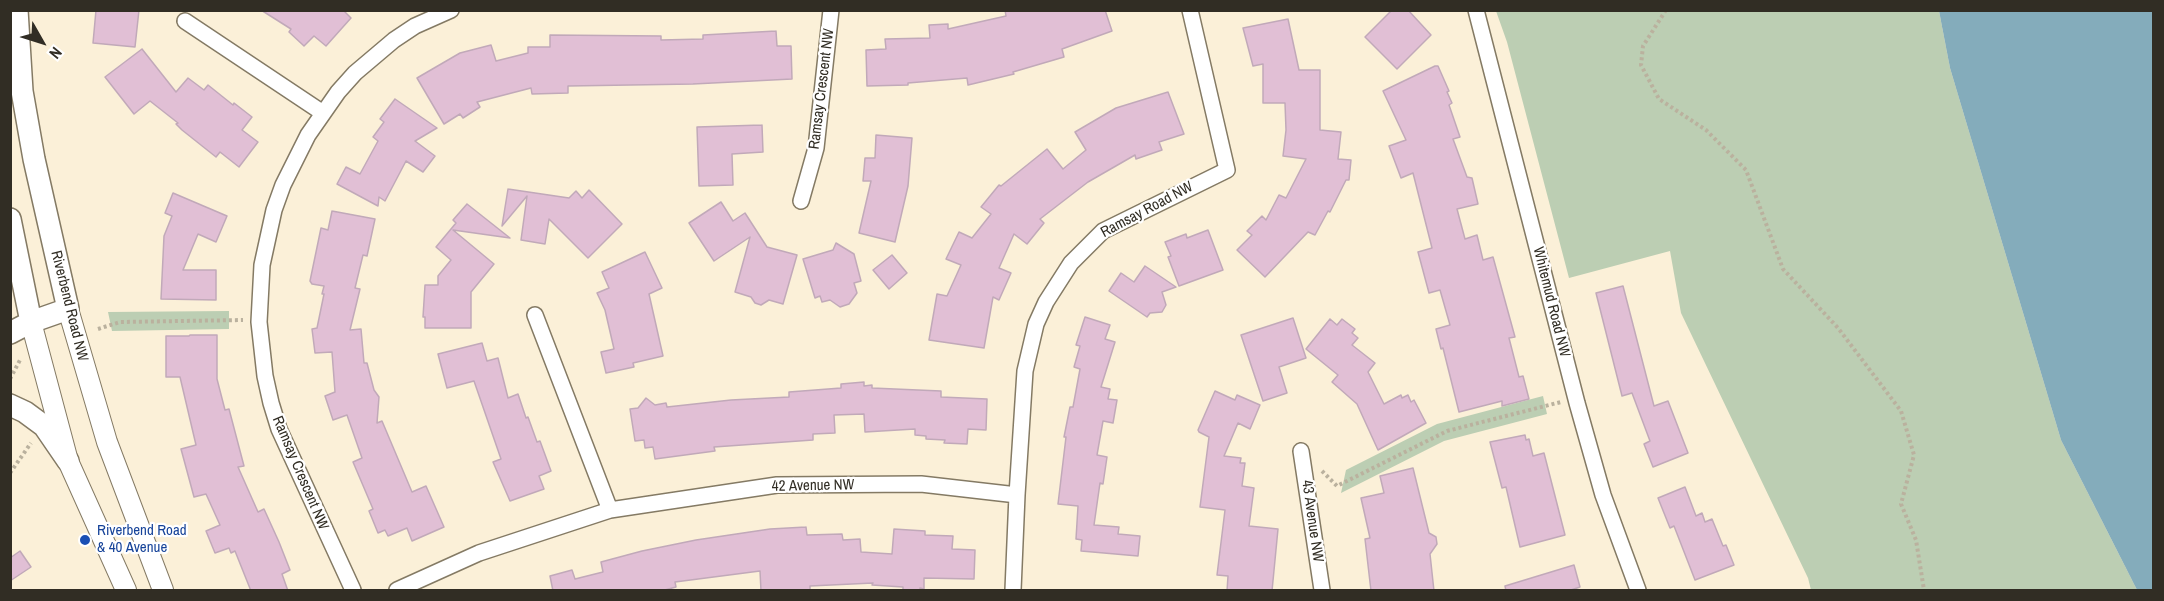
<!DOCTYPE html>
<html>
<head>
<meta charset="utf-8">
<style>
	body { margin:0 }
	#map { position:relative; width:2164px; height:601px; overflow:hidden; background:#fbf0d8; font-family:"Archivo Narrow",sans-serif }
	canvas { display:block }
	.frame { position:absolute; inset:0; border:12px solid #312d24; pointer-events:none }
	.north { position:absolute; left:12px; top:12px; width:60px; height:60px; -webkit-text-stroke:4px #fff; paint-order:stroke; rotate:129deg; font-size:16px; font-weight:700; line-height:24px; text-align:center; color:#312d24 }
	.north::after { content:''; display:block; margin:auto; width:21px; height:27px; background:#312d24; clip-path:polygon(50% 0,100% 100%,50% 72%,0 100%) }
</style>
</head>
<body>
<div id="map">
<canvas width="2164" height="601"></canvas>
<div class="frame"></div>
<div class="north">N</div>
</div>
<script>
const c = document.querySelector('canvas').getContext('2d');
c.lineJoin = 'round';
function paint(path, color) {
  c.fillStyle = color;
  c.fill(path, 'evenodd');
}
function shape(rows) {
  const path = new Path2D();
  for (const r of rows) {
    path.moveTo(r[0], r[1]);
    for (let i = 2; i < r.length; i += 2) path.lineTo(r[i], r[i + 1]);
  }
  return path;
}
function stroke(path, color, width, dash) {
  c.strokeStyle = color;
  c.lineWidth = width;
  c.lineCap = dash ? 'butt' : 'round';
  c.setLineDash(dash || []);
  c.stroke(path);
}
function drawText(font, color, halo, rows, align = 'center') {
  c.font = font + ' "Archivo Narrow",sans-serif';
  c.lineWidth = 4.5;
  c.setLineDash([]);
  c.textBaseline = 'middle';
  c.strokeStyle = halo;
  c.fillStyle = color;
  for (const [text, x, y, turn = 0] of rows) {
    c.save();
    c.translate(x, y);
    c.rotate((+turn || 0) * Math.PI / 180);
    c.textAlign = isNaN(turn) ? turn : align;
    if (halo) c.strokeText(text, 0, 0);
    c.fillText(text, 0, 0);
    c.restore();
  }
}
paint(shape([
	[1496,11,1939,11,1950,68,2061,440,2137,590,1811,590,1808,578,1681,313,1670,251,1569,278,1507,42],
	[229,311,229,329,112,331,108,312],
	[1543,396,1547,414,1444,441,1341,493,1346,470,1437,424]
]), '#bcceb3');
paint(shape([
	[1939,11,2153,11,2153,590,2137,590,2061,440,1950,68]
]), '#84acbb');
const building = shape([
	[96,10,139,10,135,47,93,43,96,10],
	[261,10,343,10,351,18,326,46,314,36,304,46,289,32,291,29,261,10],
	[1005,10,1105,10,1112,31,1062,49,1064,57,1013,72,1014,74,968,85,967,78,908,83,908,85,867,86,866,50,886,49,885,39,930,38,929,25,948,24,948,29,1006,16,1005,10],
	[1392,10,1408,10,1431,35,1397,69,1365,37,1392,10],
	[1288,19,1299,70,1320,70,1320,130,1341,132,1338,159,1351,160,1349,180,1346,180,1330,212,1328,211,1315,235,1308,232,1265,277,1237,250,1252,235,1247,231,1262,216,1266,220,1279,195,1286,198,1306,159,1283,156,1286,130,1285,103,1263,103,1263,64,1253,66,1243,28,1288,19],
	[776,31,777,46,791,46,792,79,693,84,568,86,568,93,532,94,531,88,477,102,480,107,463,118,460,114,444,124,417,78,460,53,491,45,496,61,528,53,528,47,550,47,550,35,661,36,661,40,703,39,703,35,776,31],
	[142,49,176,92,188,78,204,90,208,85,233,105,234,103,252,117,242,130,258,142,239,167,220,152,216,157,182,130,176,124,178,123,150,101,134,114,105,77,142,49],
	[1435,66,1438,66,1449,91,1447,92,1452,103,1449,105,1460,137,1453,139,1467,177,1472,178,1478,204,1457,209,1465,239,1477,235,1483,260,1493,257,1515,337,1509,338,1519,377,1523,376,1529,399,1502,406,1502,401,1459,412,1443,348,1441,349,1436,329,1450,325,1440,290,1429,293,1418,252,1432,248,1413,173,1401,178,1389,146,1406,140,1383,91,1435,66],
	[1168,92,1184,134,1159,142,1162,150,1136,159,1135,155,1088,182,1040,219,1044,223,1027,244,1014,234,999,268,1011,273,999,300,993,297,984,348,929,340,937,294,947,296,961,265,946,259,959,232,972,238,991,214,981,207,999,185,1001,186,1047,149,1063,169,1086,150,1075,132,1116,108,1168,92],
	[395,99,437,128,415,141,435,156,423,172,406,161,385,201,379,197,378,206,337,184,346,167,360,174,378,141,373,137,384,122,380,119,395,99],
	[762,125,763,152,732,154,733,185,699,186,697,127,762,125],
	[876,135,912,138,908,186,895,242,859,233,871,181,863,181,865,158,875,158,876,135],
	[508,189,569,198,576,191,582,198,589,190,622,224,588,258,549,219,545,244,521,240,527,196,502,226,508,189],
	[173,193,227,216,216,242,198,234,183,270,216,270,216,300,161,299,164,236,172,216,165,213,173,193],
	[721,202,733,221,745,213,767,247,797,255,783,304,769,300,761,305,755,303,751,297,735,292,750,237,714,261,689,223,721,202],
	[467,204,510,238,453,230,494,264,471,292,471,328,425,328,425,317,423,317,425,285,438,285,438,276,451,260,436,247,456,223,453,220,467,204],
	[332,211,375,219,367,256,363,255,355,288,360,289,350,330,361,329,364,363,367,363,374,390,379,397,377,423,382,421,412,492,426,486,444,527,412,541,407,528,388,536,385,530,378,533,369,511,373,509,353,462,362,458,347,415,333,420,325,396,335,392,332,352,315,353,312,329,317,328,324,294,322,294,324,286,312,284,310,281,321,228,328,230,332,211],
	[1208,230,1223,270,1179,286,1168,257,1171,256,1165,242,1186,234,1187,238,1208,230],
	[836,243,854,254,861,281,854,283,857,293,849,304,840,307,830,300,822,302,820,296,815,298,803,259,833,250,836,243],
	[645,252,662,288,649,294,663,356,633,363,634,367,606,373,601,352,614,349,605,310,597,293,609,288,602,272,645,252],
	[892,255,907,273,889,289,873,270,892,255],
	[1145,266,1176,287,1162,292,1166,305,1162,312,1150,313,1147,317,1109,291,1121,273,1134,282,1145,266],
	[1623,286,1654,406,1668,401,1688,453,1653,467,1644,444,1650,441,1632,393,1622,396,1596,293,1623,286],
	[1085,317,1110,325,1105,339,1115,342,1101,387,1110,389,1108,399,1117,400,1113,423,1103,421,1097,455,1107,457,1103,484,1100,483,1094,525,1119,527,1118,534,1140,536,1138,556,1081,551,1082,540,1076,539,1078,506,1058,504,1066,437,1064,437,1070,407,1073,407,1080,369,1074,367,1080,346,1076,345,1085,317],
	[1293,318,1306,358,1279,367,1287,393,1263,401,1241,335,1293,318],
	[1330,319,1337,325,1342,319,1355,329,1352,333,1358,338,1352,345,1375,363,1368,372,1384,404,1401,395,1402,398,1408,395,1411,402,1414,400,1426,423,1378,450,1357,404,1332,382,1338,375,1306,349,1330,319],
	[190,335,217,335,217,379,225,410,229,409,244,466,238,467,258,512,264,509,279,542,290,570,282,574,288,591,251,591,235,551,231,553,229,548,215,553,206,531,220,525,206,494,194,497,181,449,196,445,180,377,166,377,166,336,189,336,190,335],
	[482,343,487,361,498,358,508,398,518,394,526,418,528,417,537,442,540,441,551,471,539,476,544,489,510,501,493,462,501,459,474,381,447,388,438,354,482,343],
	[864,382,864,386,872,385,872,388,941,391,941,397,987,399,986,430,968,429,967,444,944,443,945,440,926,439,926,436,915,435,915,429,865,432,864,414,834,415,835,433,813,434,813,440,714,447,715,451,655,459,653,447,645,448,644,440,635,441,630,409,638,408,646,398,655,405,666,403,667,407,731,400,789,397,789,392,841,388,841,384,864,382],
	[1215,391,1235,400,1237,395,1260,405,1250,429,1238,423,1224,456,1241,458,1240,463,1245,463,1242,486,1254,488,1249,526,1278,529,1272,591,1227,591,1228,576,1217,575,1225,510,1200,507,1209,437,1199,432,1198,430,1215,391],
	[1525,435,1526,440,1529,439,1533,456,1544,453,1565,535,1520,547,1506,487,1502,488,1490,442,1525,435],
	[1413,468,1429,533,1436,537,1437,544,1430,554,1434,591,1371,591,1365,539,1370,538,1361,498,1384,493,1380,476,1413,468],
	[1685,487,1696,516,1702,513,1705,522,1712,519,1723,546,1726,545,1734,565,1695,580,1674,526,1670,528,1658,498,1685,487],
	[806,527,807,535,842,534,843,540,860,539,861,552,892,554,894,529,925,531,925,535,953,536,952,549,975,550,974,579,924,578,924,589,920,588,920,591,903,591,903,587,872,585,873,583,810,586,810,591,761,591,760,571,675,582,676,587,661,591,553,591,550,576,572,570,575,579,603,572,601,562,642,551,696,540,770,529,806,527],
	[20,551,31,567,10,581,10,558,20,551],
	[1574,565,1580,587,1568,591,1506,591,1505,586,1574,565]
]);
paint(building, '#e1bfd5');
stroke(building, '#c1a9b9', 1.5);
const minor = shape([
	[1476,10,1577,403,1603,495,1638,590],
	[185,21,323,113],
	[801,201,816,148,831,10],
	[535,315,610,510],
	[1301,451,1322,590],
	[353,590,279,429,271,403,265,376,259,322,262,265,274,210,283,185,308,135,338,92,355,73,394,40,415,26,451,10],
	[397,590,479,553,610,510,777,485,921,484,1017,495],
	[1013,590,1017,495,1025,371,1036,324,1046,302,1071,263,1103,231,1227,170,1190,10]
]);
const tertiary = shape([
	[68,309,107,442,163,590],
	[31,322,68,461,126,590]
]);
const secondary = shape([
	[10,219,31,322],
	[10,333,31,322,68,309,34,159,22,91,17,10],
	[10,405,25,412,44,426,68,461]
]);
stroke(minor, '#847a64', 18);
stroke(tertiary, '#847a64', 22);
stroke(secondary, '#847a64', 24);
stroke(shape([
	[1666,10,1643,46,1641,65,1659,99,1706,130,1746,170,1783,269,1838,328,1901,411,1914,455,1901,504,1916,540,1924,590],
	[98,329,120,322,243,320],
	[10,379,20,360],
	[1322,471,1337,486,1447,431,1561,402],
	[10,473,31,443]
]), '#bab19e', 4, [3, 3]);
stroke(minor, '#fff', 15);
stroke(tertiary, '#fff', 20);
stroke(secondary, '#fff', 21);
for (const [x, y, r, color] of [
	[85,540,6,"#1a4fb4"]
]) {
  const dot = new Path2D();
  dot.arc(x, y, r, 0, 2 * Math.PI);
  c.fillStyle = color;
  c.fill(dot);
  stroke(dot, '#fff', 2);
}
drawText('15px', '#312d24', '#fff', [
	["Ramsay Crescent NW",822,89,-83],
	["Ramsay Road NW",1147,210,-28],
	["Whitemud Road NW",1551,302,76],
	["Riverbend Road NW",69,306,76],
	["Ramsay Crescent NW",300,473,67],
	["42 Avenue NW",813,486,-1],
	["43 Avenue NW",1312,521,82]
]);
drawText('15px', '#164399', '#fff', [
	["Riverbend Road",97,531],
	["& 40 Avenue",97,548]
], 'left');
</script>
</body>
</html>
